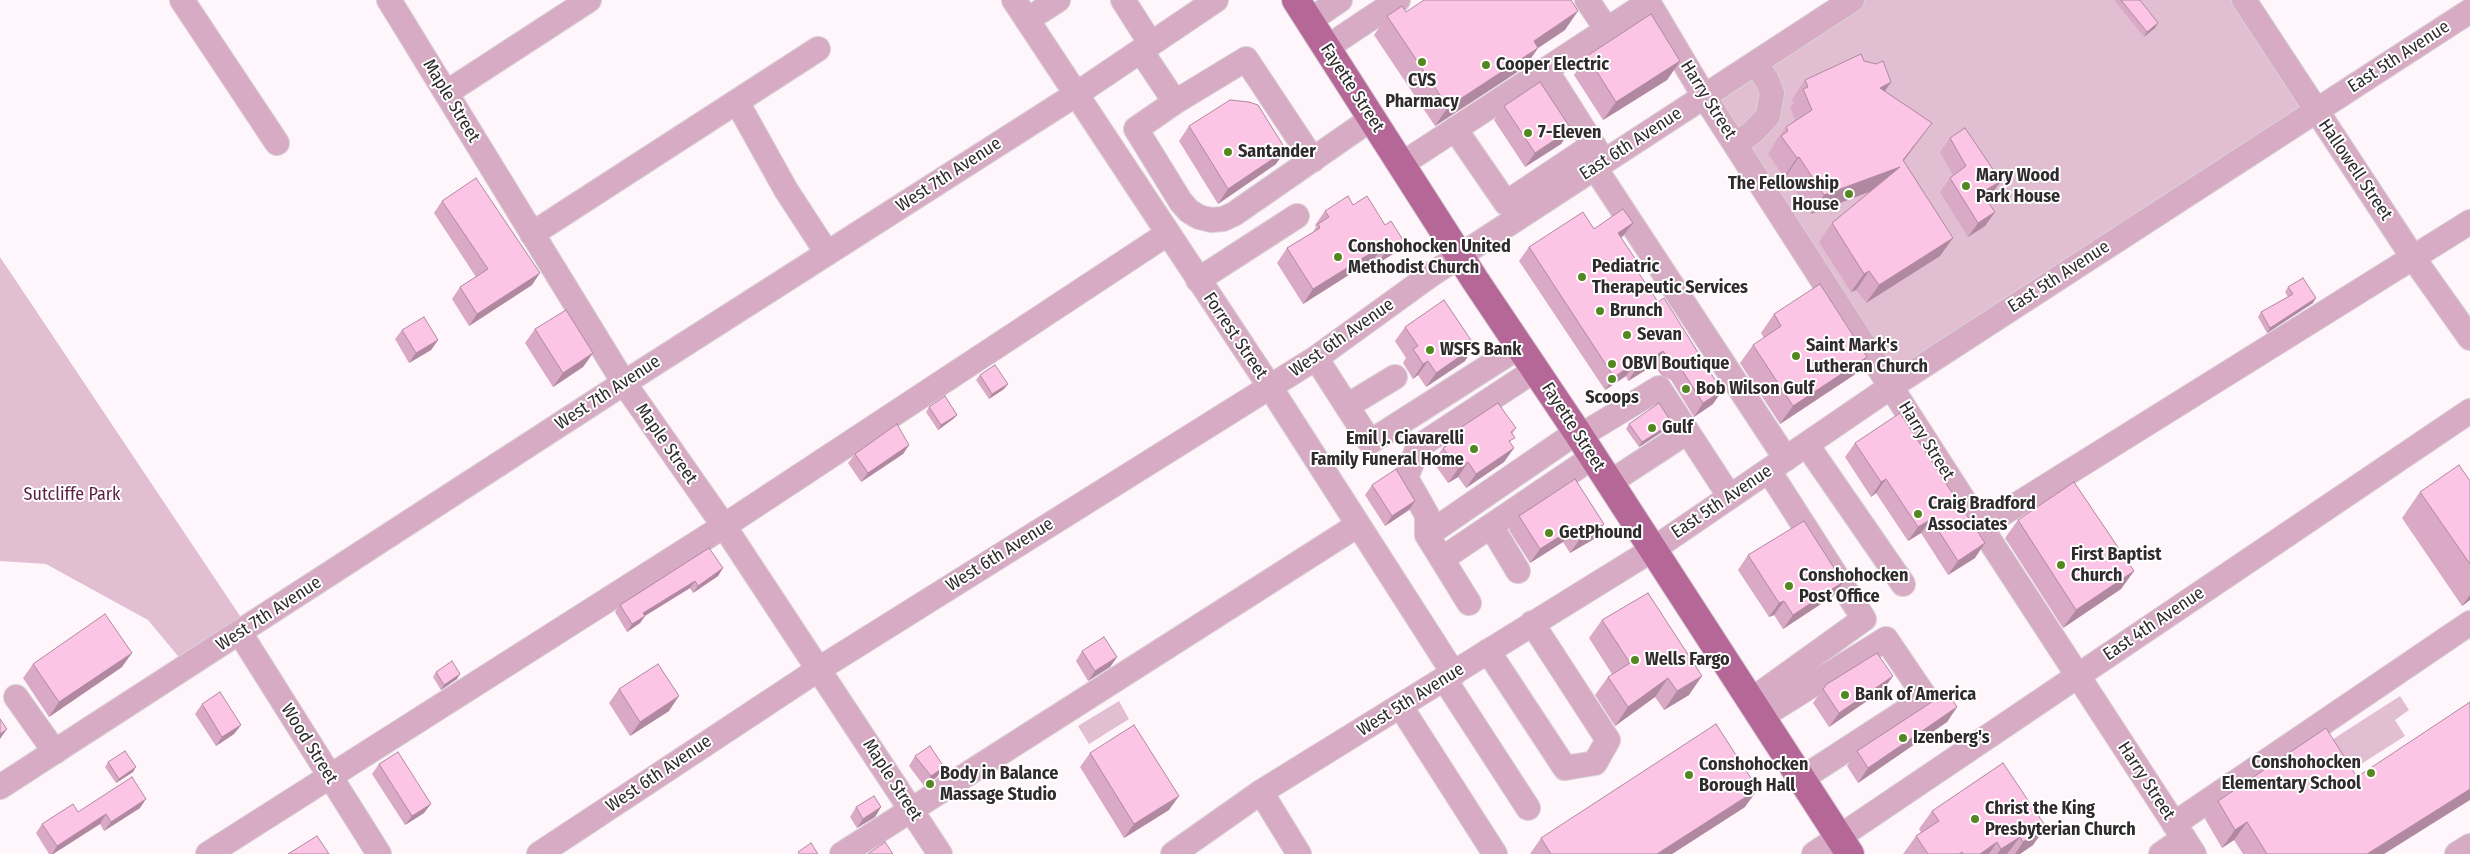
<!DOCTYPE html>
<html>
<head>
<meta charset="utf-8">
<style>
	body { margin:0 }
	canvas { display:block; background:#fef6fb }
</style>
</head>
<body>
<canvas width="2470" height="854"></canvas>
<script>
const c = document.querySelector('canvas').getContext('2d');
c.lineJoin = 'round';
function paint(path, color) {
  c.fillStyle = color;
  c.fill(path, 'evenodd');
}
function shape(rows) {
  const path = new Path2D();
  for (const r of rows) {
    path.moveTo(r[0], r[1]);
    for (let i = 2; i < r.length; i += 2) path.lineTo(r[i], r[i + 1]);
  }
  return path;
}
function stroke(path, color, width, dash) {
  c.strokeStyle = color;
  c.lineWidth = width;
  c.lineCap = dash ? 'butt' : 'round';
  c.setLineDash(dash || []);
  c.stroke(path);
}
function drawText(font, color, halo, rows, align = 'center') {
  c.font = font + ' "Fira Sans Condensed",sans-serif';
  c.lineWidth = 4;
  c.setLineDash([]);
  c.textBaseline = 'middle';
  c.strokeStyle = halo;
  c.fillStyle = color;
  for (const [text, x, y, turn = 0] of rows) {
    c.save();
    c.translate(x, y);
    c.rotate((+turn || 0) * Math.PI / 180);
    c.textAlign = isNaN(turn) ? turn : align;
    if (halo) c.strokeText(text, 0, 0);
    c.fillText(text, 0, 0);
    c.restore();
  }
}
paint(shape([
	[1852,0,2244,0,2315,110,1892,386,1704,96],
	[0,257,248,628,187,667,148,620,46,564,0,561],
	[2400,696,2409,710,2395,720,2405,736,2344,775,2324,745],
	[1119,701,1129,719,1089,744,1078,726]
]), '#e1bed2');
const minor = shape([
	[182,0,277,143],
	[389,0,624,383,724,526,940,854],
	[1014,0,1270,387,1454,674],
	[1123,0,1151,44],
	[1587,0,1607,30],
	[1647,0,1704,96,1981,527,2194,854],
	[2244,0,2414,259,2470,338],
	[1027,20,1058,0],
	[1309,21,1340,0],
	[1326,48,1398,0],
	[1141,51,1175,102,1136,129,1181,202,1189,211,1199,217,1211,220,1223,219,1234,214,1371,119],
	[1546,70,1601,157],
	[446,93,589,0],
	[737,102,786,190,827,253],
	[1175,102,1246,59,1313,160],
	[1455,129,1506,203,1593,145],
	[1736,144,1753,132,1768,116,1772,93,1767,80,1755,63],
	[1402,164,1649,2],
	[1595,168,1786,459],
	[532,234,818,49],
	[1198,280,1297,216],
	[1316,358,1370,442,1519,347],
	[1347,406,1395,377],
	[1580,436,1659,388,1730,497],
	[1807,445,1903,584],
	[1609,483,1687,432],
	[1491,526,1518,571],
	[1981,527,2470,222],
	[1427,535,1577,432],
	[1442,559,1593,457],
	[1469,603,1427,535,1427,515,1406,478,1418,447,1535,370],
	[240,633,379,854],
	[1488,651,1565,768,1595,763,1608,740,1532,623],
	[1445,680,1528,808],
	[16,697,55,752],
	[1750,701,1864,619,1769,471],
	[1401,707,1495,854],
	[1761,717,1886,639,1926,698,1801,779],
	[0,787,624,383,1075,95,1216,0],
	[1261,792,1299,854],
	[2174,824,2470,623],
	[208,854,724,526,1167,234],
	[539,854,819,669,1316,358,1432,274,1852,0],
	[842,854,1358,525],
	[1173,854,1261,792,1652,550,1892,386,2470,11],
	[1814,854,2470,411],
	[2161,854,2184,838],
	[2457,854,2470,846]
]);
const major = shape([
	[1296,0,1475,280,1577,432,1850,854]
]);
stroke(minor, '#d9d1d6', 26);
stroke(major, '#d9d1d6', 30);
stroke(minor, '#d7abc4', 24);
stroke(major, '#b56898', 28);
paint(shape([
	[2115,0,2140,0,2158,23,2155,28,2144,37,2115,1],
	[1406,12,1565,30,1538,48,1525,67,1435,126,1374,35,1387,16],
	[1587,56,1680,61,1667,80,1603,120,1574,75],
	[1864,61,1891,82,1885,91,1932,123,1903,161,1940,256,1866,303,1856,290,1851,292,1819,242,1832,223,1870,192,1811,214,1786,176,1784,177,1768,154,1773,147,1773,145,1786,127,1795,120,1790,107,1794,103,1792,99,1805,80],
	[1504,106,1571,129,1561,144,1525,167,1494,120],
	[1189,126,1276,164,1218,204,1179,141],
	[1950,138,2001,181,1990,195,1988,202,1985,226,1968,237,1940,192,1950,178,1953,175,1940,152],
	[442,201,532,285,469,326,452,299,460,287,476,277,434,213],
	[1353,205,1385,225,1403,240,1393,254,1377,264,1374,259,1303,304,1277,263,1287,248,1313,232,1316,227,1315,225,1325,211],
	[1633,223,1623,236,1621,238,1637,270,1713,404,1694,417,1671,380,1661,375,1654,365,1628,381,1626,376,1605,390,1519,261,1529,247,1594,229],
	[2288,287,2313,303,2267,333,2258,317,2261,312,2288,297,2285,292],
	[1774,314,1867,357,1854,375,1780,424,1740,363,1753,345,1764,338,1761,333],
	[1405,327,1465,361,1426,387,1418,375,1413,379,1403,363,1406,358,1395,341],
	[535,329,593,353,583,367,553,387,525,343],
	[402,330,438,340,431,350,409,363,395,339],
	[980,375,1004,389,989,399,976,380],
	[929,407,957,415,953,419,938,430,926,412],
	[1629,424,1668,428,1639,447,1626,429],
	[1516,428,1512,434,1510,443,1514,448,1504,462,1466,488,1458,477,1448,483,1433,462,1454,432],
	[1855,443,1975,558,1948,575,1921,533,1908,541,1876,493,1871,497,1845,457],
	[909,445,903,454,861,482,848,463,855,454],
	[1575,479,1594,539,1570,553,1563,542,1530,563,1509,530,1519,516],
	[2470,481,2470,600,2462,606,2402,518,2420,492],
	[1372,485,1415,501,1409,510,1385,526,1365,495],
	[2018,520,2134,571,2121,589,2063,628,2005,538],
	[1748,555,1833,596,1783,629,1774,615,1769,617,1738,570],
	[723,568,718,576,693,593,690,588,645,616,640,623,627,632,615,612,620,605],
	[1602,620,1689,695,1664,710,1655,697,1615,726,1595,695,1608,677,1612,674,1589,638],
	[1082,651,1117,657,1110,667,1088,681,1076,661],
	[33,664,122,667,49,717,23,678],
	[436,672,457,679,441,690,433,677],
	[1893,676,1883,690,1829,727,1813,703,1823,689],
	[619,689,669,711,630,736,609,703],
	[202,704,241,725,234,734,216,746,195,714],
	[1957,707,1947,722,1858,783,1847,766,1857,751],
	[1090,753,1169,810,1124,838,1080,767],
	[915,756,937,777,924,786,909,766],
	[108,762,133,772,116,783,105,767],
	[2003,763,2033,845,2020,854,1903,854,1916,836,1921,832,1919,829,1932,811],
	[379,764,424,813,405,825,372,774],
	[2218,801,2384,854,2243,854,2234,840,2222,848,2205,819],
	[856,807,881,807,875,817,857,828,850,817],
	[1745,807,1672,854,1530,854,1541,838],
	[140,808,104,831,100,824,53,854,49,854,36,833,42,824,78,812]
]), '#d9a9c5');
paint(shape([
	[1578,11,1565,30,1526,56,1538,48,1525,67,1435,126,1448,107,1534,41],
	[2158,23,2155,28,2144,37,2147,32],
	[1680,61,1667,80,1603,120,1616,102],
	[1891,82,1878,101,1880,88],
	[1932,123,1899,167,1887,185,1811,214,1824,195],
	[1571,129,1561,144,1525,167,1535,153],
	[1286,150,1276,164,1218,204,1228,189],
	[1799,157,1786,176,1784,177,1797,158],
	[2001,181,1991,195,1976,204,1986,190],
	[1995,212,1985,226,1968,237,1978,223],
	[1633,223,1623,236,1609,246,1618,233],
	[1953,238,1940,256,1866,303,1879,285],
	[1403,240,1393,254,1377,264,1387,250],
	[1384,245,1374,259,1303,304,1313,289],
	[1869,271,1856,290,1851,292,1864,274],
	[540,273,532,285,469,326,477,314],
	[2316,298,2313,303,2267,333,2270,328],
	[438,340,431,350,409,363,416,353],
	[1475,346,1465,361,1426,387,1436,373],
	[1663,351,1654,365,1628,381,1637,368],
	[593,353,583,367,553,387,563,373],
	[1867,357,1854,375,1780,424,1793,406],
	[1428,361,1418,375,1413,379,1423,364],
	[1635,363,1626,376,1605,390,1614,377],
	[1008,384,1004,389,989,399,992,394],
	[1722,391,1713,404,1694,417,1703,403],
	[957,415,953,419,938,430,941,425],
	[1672,423,1668,428,1639,447,1642,442],
	[909,445,903,454,861,482,868,473],
	[1514,448,1504,462,1466,488,1476,474],
	[1468,462,1458,477,1448,483,1458,469],
	[1886,479,1876,493,1871,497,1881,482],
	[1415,501,1409,510,1385,526,1392,516],
	[1931,519,1921,533,1908,541,1918,527],
	[1604,524,1594,539,1570,553,1580,539],
	[1573,528,1563,542,1530,563,1540,549],
	[1985,543,1975,558,1948,575,1958,561],
	[723,568,718,576,693,593,698,586],
	[2134,571,2121,589,2063,628,2076,610],
	[695,581,690,588,638,620,643,613],
	[1843,582,1833,596,1783,629,1793,615],
	[2470,595,2470,600,2462,606],
	[1784,601,1774,615,1769,617,1779,603],
	[645,616,640,623,627,632,632,624],
	[132,653,122,667,49,717,59,702],
	[1117,657,1110,667,1088,681,1095,671],
	[460,674,457,679,441,690,444,685],
	[1702,676,1689,695,1664,710,1677,691],
	[1893,676,1883,690,1829,727,1839,713],
	[1668,678,1655,697,1615,726,1628,707],
	[679,696,669,711,630,736,640,722],
	[1957,707,1947,722,1858,783,1868,768],
	[241,725,234,734,216,746,222,737],
	[7,729,0,739,0,734],
	[136,767,133,772,116,783,119,779],
	[944,767,937,777,924,786,931,776],
	[1758,789,1745,807,1672,854,1657,854],
	[2470,789,2470,800,2384,854,2367,854],
	[1179,796,1169,810,1124,838,1134,824],
	[146,799,140,808,104,831,111,822],
	[431,804,424,813,405,825,412,816],
	[881,807,875,817,857,828,863,819],
	[106,814,100,824,53,854,52,854,57,846],
	[2247,822,2234,840,2222,848,2235,830],
	[2046,827,2033,845,2020,854,2015,854,2023,842],
	[2020,837,2007,854,1997,854,2001,849],
	[1997,842,1989,854,1980,854]
]), '#b089a0');
const building = shape([
	[1424,0,1571,0,1578,11,1534,41,1538,48,1448,107,1387,16,1402,6,1406,12,1424,0],
	[2121,0,2140,0,2158,23,2147,32,2121,0],
	[1651,14,1680,61,1616,102,1587,56,1651,14],
	[1861,54,1864,61,1876,64,1883,61,1891,82,1880,88,1932,123,1903,160,1953,238,1879,285,1869,271,1864,274,1832,223,1900,167,1824,195,1799,157,1797,158,1781,136,1788,131,1786,127,1812,110,1803,89,1808,87,1805,80,1861,54],
	[1540,82,1571,129,1535,153,1504,106,1540,82],
	[1230,100,1249,102,1258,105,1286,150,1228,189,1189,126,1230,100],
	[1965,128,2001,181,1986,190,1991,196,1988,202,1995,212,1978,223,1950,178,1966,166,1950,138,1965,128],
	[476,178,540,273,477,314,460,287,488,269,442,201,476,178],
	[1348,196,1353,205,1367,196,1385,225,1391,221,1403,240,1387,250,1384,245,1313,289,1287,248,1320,228,1318,224,1329,217,1325,211,1348,196],
	[1623,209,1633,223,1618,233,1640,266,1636,269,1658,302,1664,298,1722,391,1703,403,1680,367,1670,362,1663,351,1637,368,1635,363,1614,377,1529,247,1583,212,1594,229,1623,209],
	[2303,278,2316,298,2270,328,2261,312,2293,294,2288,287,2303,278],
	[1820,284,1867,357,1793,406,1753,345,1781,326,1774,314,1820,284],
	[1444,300,1475,346,1436,373,1428,361,1423,364,1413,349,1418,346,1405,327,1444,300],
	[566,310,593,353,563,373,535,329,566,310],
	[424,317,438,340,416,353,402,330,424,317],
	[995,365,1008,384,992,394,980,375,995,365],
	[945,396,957,415,941,425,929,407,945,396],
	[1498,403,1516,428,1511,432,1515,438,1509,441,1514,448,1476,474,1468,462,1458,469,1443,448,1458,438,1454,432,1498,403],
	[1659,403,1672,423,1642,442,1629,424,1659,403],
	[1900,413,1985,543,1958,561,1931,519,1918,527,1886,479,1881,482,1855,443,1900,413],
	[897,424,909,445,868,473,855,454,897,424],
	[2459,465,2470,481,2470,564,2420,492,2459,465],
	[1396,469,1415,501,1392,516,1372,485,1396,469],
	[1575,479,1604,524,1580,539,1573,528,1540,549,1519,516,1575,479],
	[2074,482,2134,571,2076,610,2018,520,2074,482],
	[1804,521,1843,582,1793,615,1784,601,1779,603,1748,555,1804,521],
	[709,548,723,568,698,586,695,581,643,613,645,616,632,624,620,605,709,548],
	[1648,593,1702,676,1677,691,1668,678,1628,707,1608,677,1630,663,1602,620,1648,593],
	[105,614,132,653,59,702,33,664,105,614],
	[1104,637,1117,657,1095,671,1082,651,1104,637],
	[1877,653,1893,676,1839,713,1823,689,1827,684,1877,653],
	[452,661,460,674,444,685,436,672,452,661],
	[658,664,679,696,640,722,619,689,658,664],
	[220,692,241,725,222,737,202,704,220,692],
	[1947,692,1957,707,1868,768,1857,751,1947,692],
	[2470,702,2470,789,2367,854,2267,854,2247,822,2235,830,2218,801,2326,728,2357,777,2470,702],
	[0,719,7,729,0,734,0,719],
	[1716,724,1758,789,1657,854,1551,854,1541,838,1716,724],
	[1134,725,1179,796,1134,824,1090,753,1134,725],
	[930,746,944,767,931,776,915,756,930,746],
	[125,751,136,767,119,779,108,762,125,751],
	[398,752,431,804,412,816,379,764,398,752],
	[2003,763,2046,827,2023,842,2020,837,2001,849,1997,842,1980,854,1963,854,1962,852,1959,854,1928,854,1916,836,1939,821,1932,811,2003,763],
	[132,777,146,799,111,822,106,814,57,846,42,824,73,804,78,812,132,777],
	[874,796,881,807,863,819,856,807,874,796],
	[317,836,329,854,288,854,317,836],
	[885,842,893,854,868,854,885,842],
	[811,843,818,854,799,854,798,852,811,843]
]);
paint(building, '#fcc4e5');
stroke(building, '#b089a0', 1);
for (const [x, y, r, color] of [
	[1422,62,5,"#53871f"],
	[1486,65,5,"#53871f"],
	[1528,133,5,"#53871f"],
	[1228,152,5,"#53871f"],
	[1966,186,5,"#53871f"],
	[1849,194,5,"#53871f"],
	[1338,257,5,"#53871f"],
	[1582,277,5,"#53871f"],
	[1600,311,5,"#53871f"],
	[1627,335,5,"#53871f"],
	[1430,350,5,"#53871f"],
	[1796,356,5,"#53871f"],
	[1612,364,5,"#53871f"],
	[1612,379,5,"#53871f"],
	[1686,389,5,"#53871f"],
	[1652,428,5,"#53871f"],
	[1474,449,5,"#53871f"],
	[1918,514,5,"#53871f"],
	[1549,533,5,"#53871f"],
	[2061,565,5,"#53871f"],
	[1789,586,5,"#53871f"],
	[1635,660,5,"#53871f"],
	[1845,695,5,"#53871f"],
	[1903,738,5,"#53871f"],
	[2371,773,5,"#53871f"],
	[1689,775,5,"#53871f"],
	[930,784,5,"#53871f"],
	[1975,819,5,"#53871f"]
]) {
  const dot = new Path2D();
  dot.arc(x, y, r, 0, 2 * Math.PI);
  c.fillStyle = color;
  c.fill(dot);
  stroke(dot, '#fff', 2);
}
drawText('18px', '#2f2b2d', '#fff', [
	["East 5th Avenue",2399,57,-33],
	["Fayette Street",1352,88,57],
	["Harry Street",1708,100,58],
	["Maple Street",451,101,59],
	["East 6th Avenue",1631,144,-33],
	["Hallowell Street",2355,170,56],
	["West 7th Avenue",949,175,-33],
	["East 5th Avenue",2059,277,-33],
	["Forrest Street",1235,336,56],
	["West 6th Avenue",1342,338,-35],
	["West 7th Avenue",608,393,-33],
	["Fayette Street",1573,427,57],
	["Harry Street",1926,441,58],
	["Maple Street",666,444,55],
	["East 5th Avenue",1722,502,-34],
	["West 6th Avenue",1000,555,-32],
	["West 7th Avenue",269,614,-33],
	["East 4th Avenue",2154,624,-34],
	["West 5th Avenue",1411,700,-32],
	["Wood Street",309,744,58],
	["West 6th Avenue",659,774,-34],
	["Maple Street",892,780,57],
	["Harry Street",2146,781,57]
]);
drawText('bold 18px', '#2f2b2d', '#fff', [
	["Cooper Electric",1496,65],
	["CVS",1422,81,"center"],
	["Pharmacy",1422,102,"center"],
	["7-Eleven",1538,133],
	["Santander",1238,152],
	["Mary Wood",1976,176],
	["Park House",1976,197],
	["The Fellowship",1839,184,"right"],
	["House",1839,205,"right"],
	["Conshohocken United",1348,247],
	["Methodist Church",1348,268],
	["Pediatric",1592,267],
	["Therapeutic Services",1592,288],
	["Brunch",1610,311],
	["Sevan",1637,335],
	["Saint Mark's",1806,346],
	["Lutheran Church",1806,367],
	["WSFS Bank",1440,350],
	["OBVI Boutique",1622,364],
	["Bob Wilson Gulf",1696,389],
	["Scoops",1612,398,"center"],
	["Gulf",1662,428],
	["Emil J. Ciavarelli",1464,439,"right"],
	["Family Funeral Home",1464,460,"right"],
	["Craig Bradford",1928,504],
	["Associates",1928,525],
	["GetPhound",1559,533],
	["First Baptist",2071,555],
	["Church",2071,576],
	["Conshohocken",1799,576],
	["Post Office",1799,597],
	["Wells Fargo",1645,660],
	["Bank of America",1855,695],
	["Izenberg's",1913,738],
	["Conshohocken",2361,763,"right"],
	["Elementary School",2361,784,"right"],
	["Conshohocken",1699,765],
	["Borough Hall",1699,786],
	["Body in Balance",940,774],
	["Massage Studio",940,795],
	["Christ the King",1985,809],
	["Presbyterian Church",1985,830]
], 'left');
drawText('18px', '#5c1d47', '#fff', [
	["Sutcliffe Park",72,495]
]);
</script>
</body>
</html>
